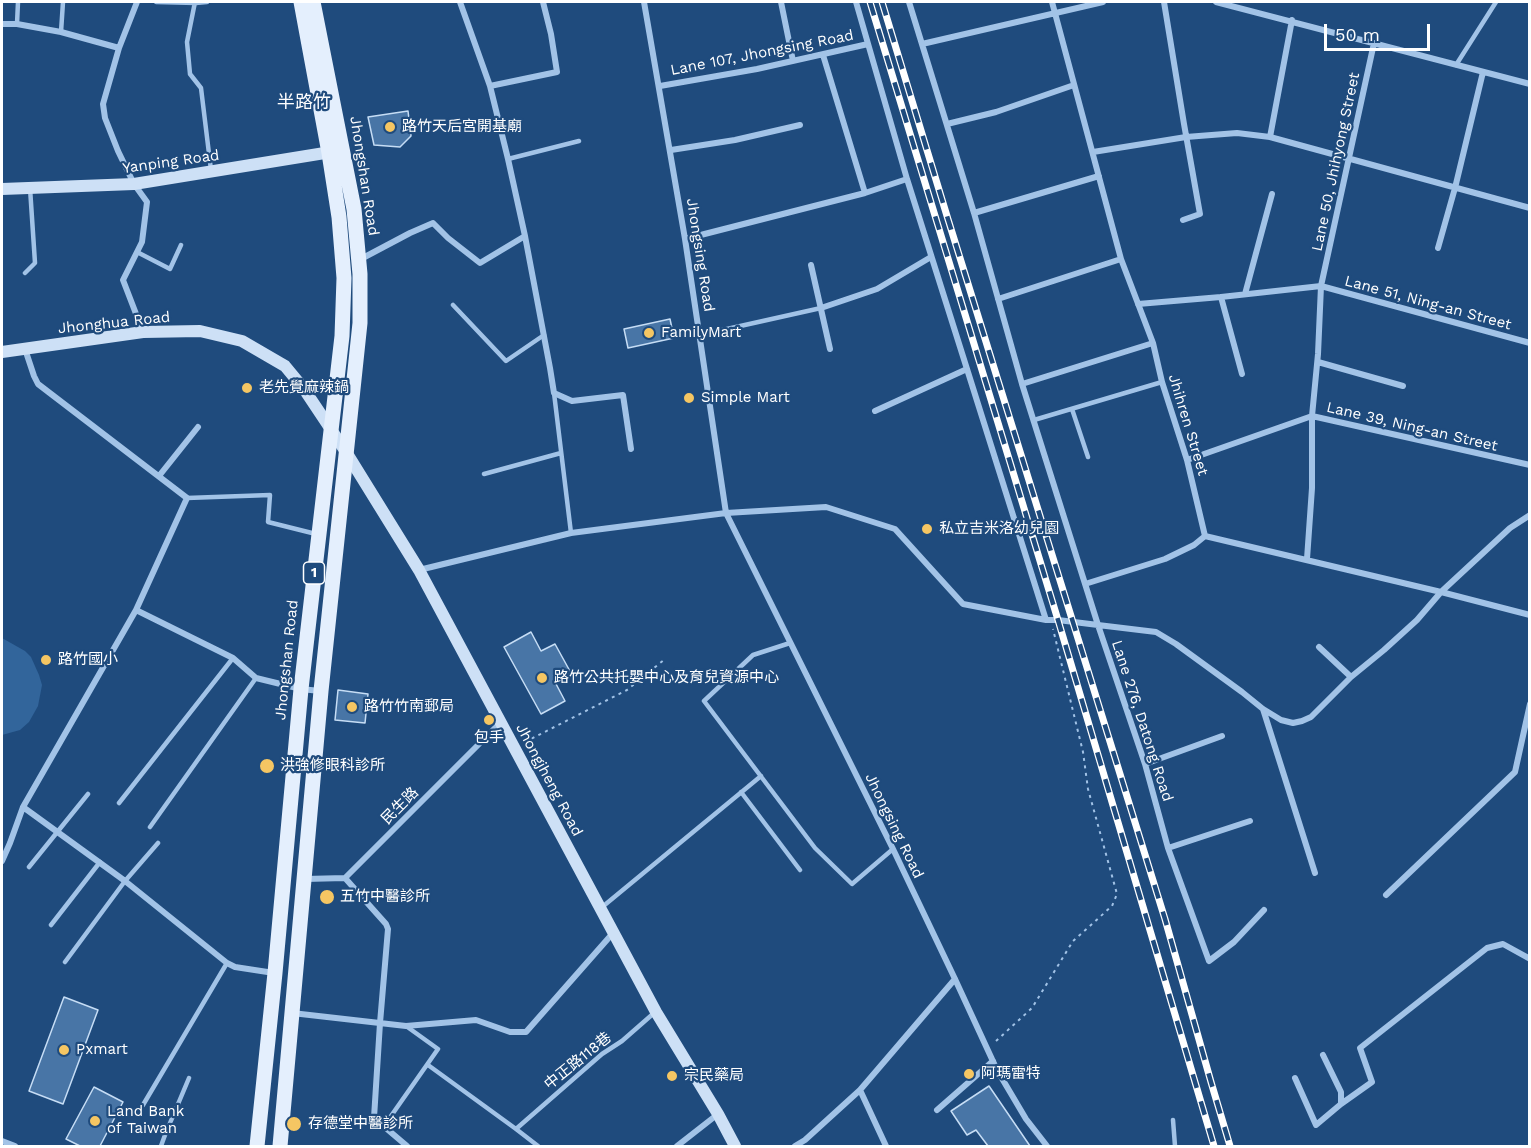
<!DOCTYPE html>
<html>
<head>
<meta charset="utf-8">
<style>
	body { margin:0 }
	#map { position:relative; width:1531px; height:1148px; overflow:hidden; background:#1f4b7d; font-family:"Work Sans",sans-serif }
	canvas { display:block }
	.frame { position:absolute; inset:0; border:3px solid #fff; pointer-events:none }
	.scale { position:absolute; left:1324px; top:24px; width:106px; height:27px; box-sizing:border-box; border:3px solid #fff; border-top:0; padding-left:8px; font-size:18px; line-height:21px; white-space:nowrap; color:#fff; -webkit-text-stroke:4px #1f4b7d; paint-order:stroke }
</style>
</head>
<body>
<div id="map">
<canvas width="1531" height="1148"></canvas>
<div class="frame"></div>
<div class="scale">50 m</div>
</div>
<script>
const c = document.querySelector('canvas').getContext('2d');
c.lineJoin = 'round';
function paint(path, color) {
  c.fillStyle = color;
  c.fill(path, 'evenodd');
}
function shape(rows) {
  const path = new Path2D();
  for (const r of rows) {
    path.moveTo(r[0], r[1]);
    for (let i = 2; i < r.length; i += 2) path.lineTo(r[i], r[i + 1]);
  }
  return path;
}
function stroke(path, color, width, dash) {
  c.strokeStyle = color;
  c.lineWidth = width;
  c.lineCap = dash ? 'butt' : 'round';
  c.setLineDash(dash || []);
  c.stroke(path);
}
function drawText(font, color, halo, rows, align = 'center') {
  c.font = font + ' "Work Sans","Noto Sans TC",sans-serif';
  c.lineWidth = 4.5;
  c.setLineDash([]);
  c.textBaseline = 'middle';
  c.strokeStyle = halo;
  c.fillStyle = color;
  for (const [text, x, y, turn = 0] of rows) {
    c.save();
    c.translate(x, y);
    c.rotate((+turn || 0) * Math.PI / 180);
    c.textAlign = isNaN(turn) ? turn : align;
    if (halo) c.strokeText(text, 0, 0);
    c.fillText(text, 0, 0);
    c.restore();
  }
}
paint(shape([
	[2,638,25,651,31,657,39,675,42,685,38,706,29,722,20,730,2,735]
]), '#32659b');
const building = shape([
	[408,111,411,136,400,147,374,145,368,117,408,111],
	[670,319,674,338,628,348,624,329,670,319],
	[531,632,541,651,555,644,571,673,555,682,565,701,541,714,504,647,531,632],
	[338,690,368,694,365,723,335,720,338,690],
	[64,997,98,1010,63,1104,29,1091,64,997],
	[989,1086,1030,1146,988,1146,976,1130,967,1135,951,1111,989,1086],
	[94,1087,123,1102,100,1146,80,1146,66,1139,94,1087]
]);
paint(building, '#4875a6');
stroke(building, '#c6ddf5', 1.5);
stroke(shape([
	[525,742,627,690,665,659],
	[996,1041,1032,1008,1073,941,1112,906,1117,894,1088,789,1083,752,1053,629]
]), '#a2c3e7', 2, [3, 4.5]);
stroke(shape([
	[156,2,196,3,207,2],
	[195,2,187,42,190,74,201,88,211,170],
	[17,24,18,2],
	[61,32,63,2],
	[1456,65,1496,2],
	[508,159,579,141],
	[137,252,170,269,181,245],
	[25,273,35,263,30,188],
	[453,305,506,361,544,335],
	[700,335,821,308],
	[554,393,571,533],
	[1072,409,1088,457],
	[1034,420,1162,382],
	[484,474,561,453],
	[187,498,270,495,268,522,316,534],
	[790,643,753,655,704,701,815,848,852,884,893,849],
	[741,792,800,870],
	[119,803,233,658],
	[150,827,256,678],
	[29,867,88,794],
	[601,908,761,776],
	[51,925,100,862],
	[65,962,125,881,158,843],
	[428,1065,516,1129,538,1146],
	[143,1105,227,963],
	[1173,1120,1175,1146],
	[384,1126,438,1049,406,1026],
	[516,1129,602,1054,622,1041,654,1013],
	[161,1146,165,1135,189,1078]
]), '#a2c3e7', 4.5);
stroke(shape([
	[137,2,119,48,103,104,105,118,118,151,134,184,147,202,142,242,123,280,143,332],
	[460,2,490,86,508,159,525,236,550,368,554,393,572,401,623,395,631,449],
	[644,2,685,239,726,513,893,849,955,979,997,1070,1026,1119,1047,1146],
	[781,2,793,61],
	[856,2,907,179,967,369],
	[1052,2,1121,259,1153,343,1162,382,1187,460,1205,536,1441,592,1530,615],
	[1164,2,1184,124,1200,214,1183,220],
	[1216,2,1530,84],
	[2,24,17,24,61,32,119,48],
	[1374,43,1321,286,1318,354,1312,416,1530,465],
	[922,44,1103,2],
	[823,55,865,193],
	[490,86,557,72,551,34,543,2],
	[660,86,757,69,868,44],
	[947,124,996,112,1074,85],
	[1270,137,1292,20],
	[671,150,735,140,800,125],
	[1093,152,1186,137,1237,133,1270,137,1530,208],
	[974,213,1099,176],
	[685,239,865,193,907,179],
	[1438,248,1455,188,1483,72],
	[359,260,410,233,433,223,448,238,480,263,525,236],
	[811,265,830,349],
	[1245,294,1272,194],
	[1221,297,1242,374],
	[998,299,1121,259],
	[1138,304,1221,297,1321,286,1530,343],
	[821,308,877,289,931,257],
	[25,349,34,376,38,384,187,498,136,610],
	[1318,362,1403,386],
	[1022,384,1153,343],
	[875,411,967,369,1046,620],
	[1187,460,1312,416,1312,488,1307,559],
	[159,476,198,427],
	[419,570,571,533,726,513,826,507,895,529,963,604,1046,620,1058,620,1098,625,1022,384,974,213,909,2],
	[1085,584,1165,559,1194,545,1205,536],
	[1319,647,1351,677],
	[1263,709,1315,873],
	[1145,764,1222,736],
	[23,807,125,881,227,963,235,967,274,973],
	[1168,848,1250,821],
	[2,861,10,843,23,807,136,610,233,658,256,678,301,689,320,691],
	[345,878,386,924,388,929,380,1023,374,1118,407,1146],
	[305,879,345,878,501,722],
	[1386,895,1515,772,1530,704],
	[1264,910,1234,942,1209,961,1168,848,1145,764,1098,625,1156,632,1176,644,1242,692,1263,709,1281,720,1293,723,1302,721,1311,717,1351,677,1384,650,1417,620,1441,592,1510,528,1530,515],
	[292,1013,406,1026,476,1020,510,1032,526,1032,613,933],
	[1295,1078,1316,1125,1341,1104,1341,1092,1323,1055],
	[860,1090,886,1146],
	[1341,1104,1372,1082,1360,1048,1487,948,1503,944,1530,959],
	[937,1110,993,1061],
	[2,1141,15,1146],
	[677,1146,718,1114],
	[795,1146,805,1140,860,1090,955,979]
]), '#a2c3e7', 6);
stroke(shape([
	[2,189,134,184,337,151],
	[2,352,143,332,200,331,242,341,285,366,304,389,346,452,419,570,656,1012,718,1114,735,1146]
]), '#cde0f6', 12);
stroke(shape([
	[257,1146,275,973,301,689,342,336,344,278,339,217,329,153,301,2],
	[280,1146,321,691,360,323,360,274,354,209,313,2]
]), '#e4effd', 15);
const rail = shape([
	[870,2,1058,620,1214,1146],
	[882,2,947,216,1165,919,1211,1082,1230,1146]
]);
stroke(rail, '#fff', 7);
stroke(rail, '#1f4b7d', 4.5, [14]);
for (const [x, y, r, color] of [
	[390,127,6,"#f5c663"],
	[649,333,6,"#f5c663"],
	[247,388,6,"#f5c663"],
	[689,398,6,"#f5c663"],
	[927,529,6,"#f5c663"],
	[46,660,6,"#f5c663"],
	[542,678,6,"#f5c663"],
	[352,707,6,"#f5c663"],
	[489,720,6,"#f5c663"],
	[267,766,8,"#f5c663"],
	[327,897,8,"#f5c663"],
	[64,1050,6,"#f5c663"],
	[969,1074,6,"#f5c663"],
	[672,1076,6,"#f5c663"],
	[95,1121,6,"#f5c663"],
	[294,1124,8,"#f5c663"]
]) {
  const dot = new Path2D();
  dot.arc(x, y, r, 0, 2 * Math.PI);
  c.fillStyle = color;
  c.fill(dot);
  stroke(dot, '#1f4b7d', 2);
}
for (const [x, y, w] of [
	[314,573,21]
]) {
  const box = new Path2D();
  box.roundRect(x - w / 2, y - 11, w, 22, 4.5);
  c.fillStyle = '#1f4b7d';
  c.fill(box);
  stroke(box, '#fff', 1.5);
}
drawText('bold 14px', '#fff', null, [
	["1",314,573]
]);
drawText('15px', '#fff', '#1f4b7d', [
	["Lane 107, Jhongsing Road",762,53,-11],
	["Yanping Road",171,162,-8],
	["Lane 50, Jhihyong Street",1336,162,-78],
	["Jhongshan Road",364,176,81],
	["Jhongsing Road",700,255,81],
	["Lane 51, Ning-an Street",1428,303,15],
	["Jhonghua Road",114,323,-6],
	["Jhihren Street",1188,425,73],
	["Lane 39, Ning-an Street",1412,427,13],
	["Jhongshan Road",287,660,-84],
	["Lane 276, Datong Road",1142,721,72],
	["Jhongjheng Road",549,780,62],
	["民生路",400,806,-45],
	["Jhongsing Road",894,826,64],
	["中正路118巷",578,1061,-39]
]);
drawText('15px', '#fff', '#1f4b7d', [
	["路竹天后宮開基廟",402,127],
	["FamilyMart",661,333],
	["老先覺麻辣鍋",259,388],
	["Simple Mart",701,398],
	["私立吉米洛幼兒園",939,529],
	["路竹國小",58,660],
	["路竹公共托嬰中心及育兒資源中心",554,678],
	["路竹竹南郵局",364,707],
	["包手",489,738,"center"],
	["洪強修眼科診所",280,766],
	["五竹中醫診所",340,897],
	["Pxmart",76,1050],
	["阿瑪雷特",981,1074],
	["宗民藥局",684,1076],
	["Land Bank",107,1112],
	["of Taiwan",107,1129],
	["存德堂中醫診所",308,1124]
], 'left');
drawText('18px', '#fff', '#1f4b7d', [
	["半路竹",304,103]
]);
</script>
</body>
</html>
